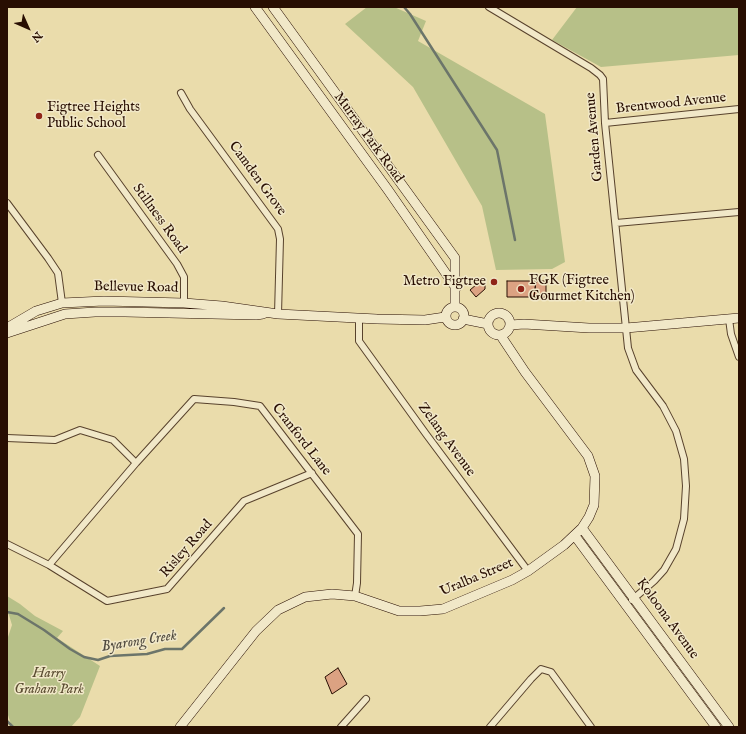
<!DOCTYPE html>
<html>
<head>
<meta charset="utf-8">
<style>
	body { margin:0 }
	#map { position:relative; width:746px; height:734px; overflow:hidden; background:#eadcab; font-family:"IM FELL English",serif }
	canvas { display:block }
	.frame { position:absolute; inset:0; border:8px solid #280e02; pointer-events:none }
	.north { position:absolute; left:8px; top:8px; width:40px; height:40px; -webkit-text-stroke:3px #f1e8c8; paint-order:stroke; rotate:135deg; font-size:11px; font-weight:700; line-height:16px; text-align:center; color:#280e02 }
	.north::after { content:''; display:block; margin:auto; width:14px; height:18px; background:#280e02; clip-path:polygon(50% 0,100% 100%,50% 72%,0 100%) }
</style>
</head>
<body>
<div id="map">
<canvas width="746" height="734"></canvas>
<div class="frame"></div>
<div class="north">N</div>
</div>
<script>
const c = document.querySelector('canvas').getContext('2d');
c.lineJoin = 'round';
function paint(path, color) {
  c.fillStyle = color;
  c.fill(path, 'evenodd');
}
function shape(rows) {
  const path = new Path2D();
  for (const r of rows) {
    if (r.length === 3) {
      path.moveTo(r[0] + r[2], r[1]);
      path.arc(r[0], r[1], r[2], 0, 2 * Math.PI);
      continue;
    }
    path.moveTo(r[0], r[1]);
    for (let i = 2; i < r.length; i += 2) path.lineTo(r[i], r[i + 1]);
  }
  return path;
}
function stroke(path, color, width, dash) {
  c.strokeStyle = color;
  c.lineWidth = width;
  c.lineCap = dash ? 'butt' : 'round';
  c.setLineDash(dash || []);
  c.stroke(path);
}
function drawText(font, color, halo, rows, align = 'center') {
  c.font = font + ' "IM FELL English",serif';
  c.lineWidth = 3;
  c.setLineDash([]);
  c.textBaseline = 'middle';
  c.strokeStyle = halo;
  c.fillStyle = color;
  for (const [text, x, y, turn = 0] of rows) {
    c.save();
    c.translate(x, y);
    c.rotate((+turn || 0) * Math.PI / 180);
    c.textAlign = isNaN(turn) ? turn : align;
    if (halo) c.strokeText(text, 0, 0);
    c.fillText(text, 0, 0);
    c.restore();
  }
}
paint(shape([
	[367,7,394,7,426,21,418,41,545,114,565,262,552,269,496,270,482,206,413,87,345,24],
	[577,7,739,7,739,55,601,67,552,40],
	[7,596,20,604,35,616,63,631,57,638,100,666,80,717,71,727,12,727,7,712,7,640,12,625,9,615,7,612]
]), '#b7c088');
stroke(shape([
	[404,7,410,14,497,150,515,240],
	[7,612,18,614,44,630,70,649,84,657,98,660,110,656,147,654,165,649,182,649,224,608],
	[7,721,13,727]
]), '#6c756a', 2.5);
const building = shape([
	[483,279,485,281,485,289,476,297,470,290,483,279],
	[507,281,536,281,534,297,507,297,507,281],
	[536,281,546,281,546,297,534,297,536,281],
	[338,668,347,684,332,694,325,677,338,668]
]);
paint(building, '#dca282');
stroke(building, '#280e02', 1);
const street = shape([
	[489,7,591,68,600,75,603,79,605,123,628,348,636,370,663,406,676,431,684,459,686,486,684,519,676,549,664,570,654,581,632,600],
	[181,93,190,109,278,229,280,239,278,314],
	[605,123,739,109],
	[98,155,177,264,184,277,184,303],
	[7,203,48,258,58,273,62,303],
	[616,223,739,212],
	[359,318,359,341,426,434,528,571],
	[729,319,731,334,739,357],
	[7,438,55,440,80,430,113,440,136,463],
	[7,544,49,565,107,601,167,589,244,501,312,473],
	[49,565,136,463,194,399,234,402,260,406,358,534,357,583,355,596],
	[341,727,366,699],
	[490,727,531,679,541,669,551,672,591,727]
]);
const secondary = shape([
	[255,7,388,190,456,288],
	[273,7,455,258,455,307],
	[455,316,9],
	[499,324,11],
	[463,319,488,324],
	[511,325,524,324,589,328,626,328,739,318],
	[7,328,36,311,62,303,104,301,184,303,222,306,278,314,377,319,425,320,445,317],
	[7,333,65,314,95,312,125,312,256,315,263,314],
	[582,528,729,727],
	[575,536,716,727],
	[180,727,256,631,278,610,305,597,332,594,355,596,399,611,420,611,443,609,512,580,528,571,564,545,582,528,589,517,594,505,595,476,588,456,525,372,501,336]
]);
stroke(street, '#58422c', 8);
stroke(secondary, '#280e02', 10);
stroke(street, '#f1e8c8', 6);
stroke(secondary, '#f1e8c8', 9);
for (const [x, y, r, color] of [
	[39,116,4,"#8f2418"],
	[494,282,4,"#8f2418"],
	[521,289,4,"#8f2418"]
]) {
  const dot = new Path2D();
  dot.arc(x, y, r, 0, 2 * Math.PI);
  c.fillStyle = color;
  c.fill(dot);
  stroke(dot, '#f1e8c8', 1.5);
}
drawText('14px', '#280e02', '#f1e8c8', [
	["Brentwood Avenue",671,104,-6],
	["Garden Avenue",595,137,-95],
	["Murray Park Road",368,138,54],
	["Camden Grove",257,179,54],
	["Stillness Road",159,219,54],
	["Bellevue Road",136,288,1],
	["Cranford Lane",301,440,52],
	["Zelang Avenue",446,440,54],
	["Risley Road",187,549,-49],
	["Uralba Street",477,578,-23],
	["Koloona Avenue",667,619,54]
]);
drawText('14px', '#280e02', '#f1e8c8', [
	["Figtree Heights",47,108],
	["Public School",47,124],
	["FGK (Figtree",529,281],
	["Gourmet Kitchen)",529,297],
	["Metro Figtree",486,282,"right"]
], 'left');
drawText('italic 14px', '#5a4c31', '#f1e8c8', [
	["Harry",49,674],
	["Graham Park",49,690]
]);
drawText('italic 15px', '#504a3f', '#f1e8c8', [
	["Byarong Creek",139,642,-9]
]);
</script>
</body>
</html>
